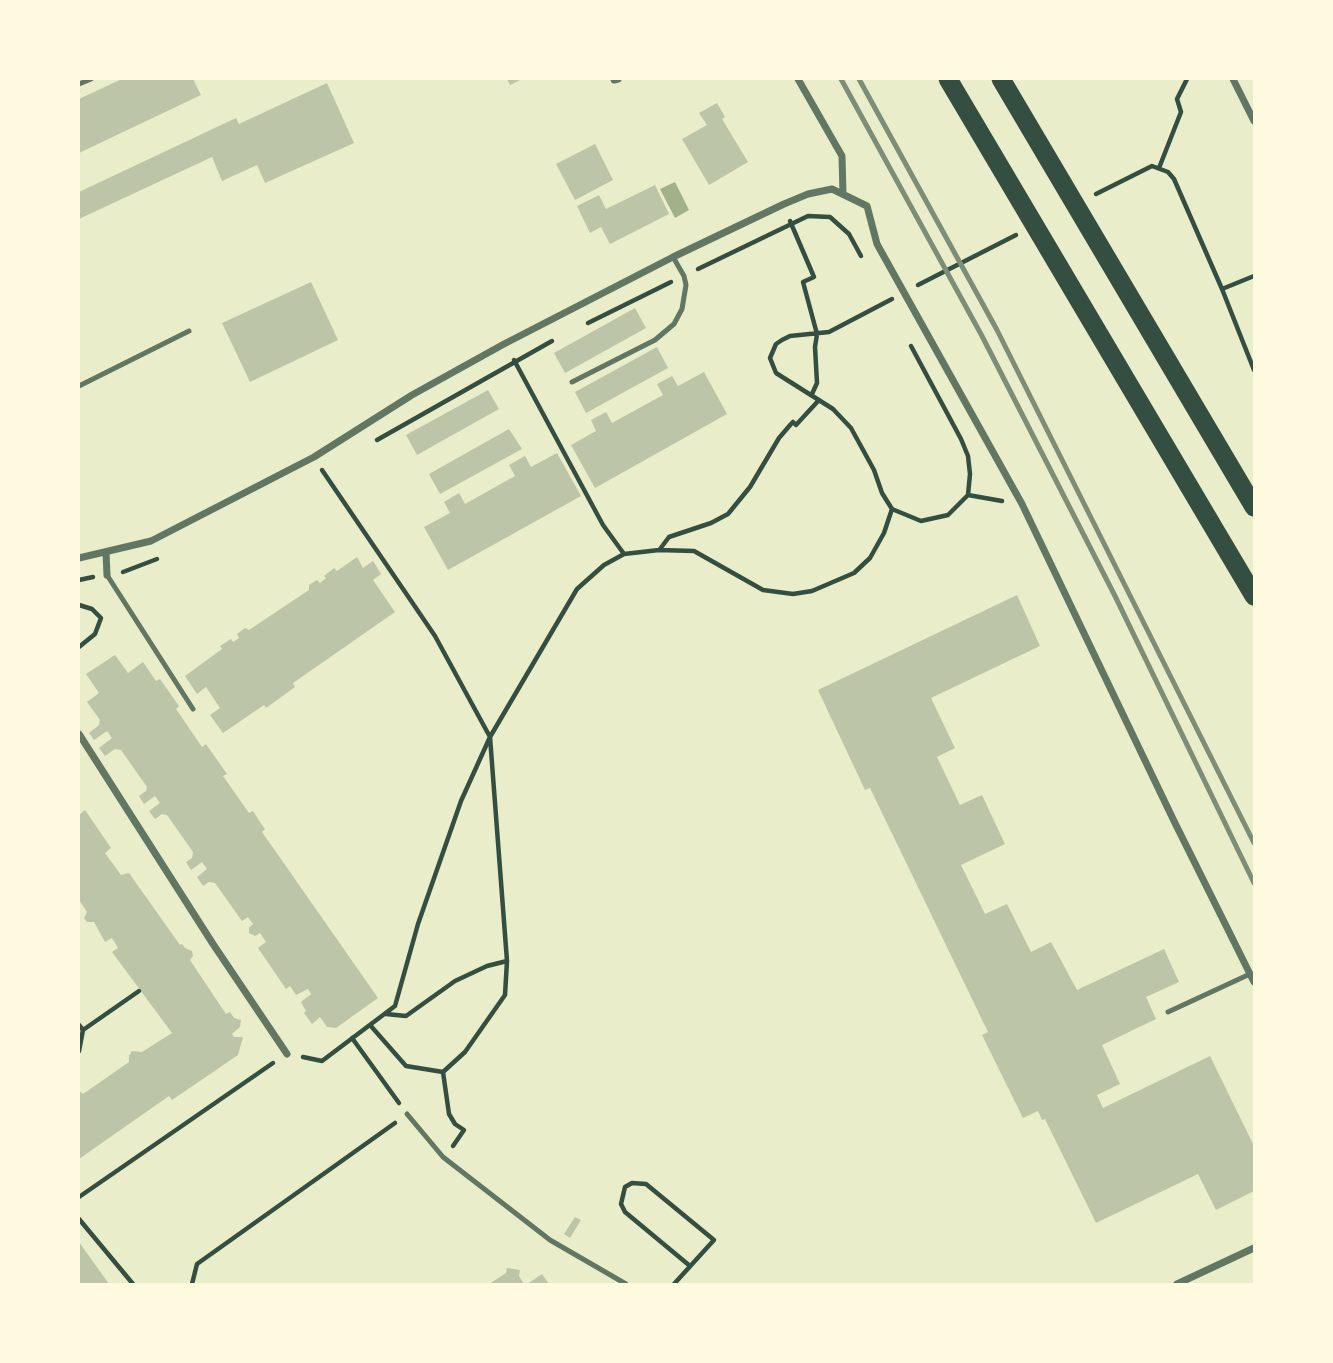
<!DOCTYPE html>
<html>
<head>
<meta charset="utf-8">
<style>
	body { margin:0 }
	#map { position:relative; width:1333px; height:1363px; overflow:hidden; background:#e9edc9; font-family:"Fira Sans",sans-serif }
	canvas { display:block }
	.frame { position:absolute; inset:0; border:80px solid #fefae0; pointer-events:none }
</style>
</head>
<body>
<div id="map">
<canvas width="1333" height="1363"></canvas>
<div class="frame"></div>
</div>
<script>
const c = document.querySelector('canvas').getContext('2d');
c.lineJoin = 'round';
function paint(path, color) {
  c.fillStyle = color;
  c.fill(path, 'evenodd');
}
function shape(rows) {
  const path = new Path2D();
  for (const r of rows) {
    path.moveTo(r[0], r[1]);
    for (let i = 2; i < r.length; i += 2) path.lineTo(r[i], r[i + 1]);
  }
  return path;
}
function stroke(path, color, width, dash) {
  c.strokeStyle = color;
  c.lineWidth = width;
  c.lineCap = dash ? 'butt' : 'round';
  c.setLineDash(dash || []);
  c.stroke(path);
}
paint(shape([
	[675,182,689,210,675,218,660,189]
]), '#a3b18a');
paint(shape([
	[122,79,193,79,201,95,79,153,79,99],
	[507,79,522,79,510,85],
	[327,83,354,143,265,183,257,165,222,181,212,157,79,219,79,192,236,118,239,124],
	[717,103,725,117,722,119,748,162,709,185,682,139,707,125,699,113],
	[595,144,613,180,575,200,556,164],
	[655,185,669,214,610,244,601,227,590,233,577,206,599,195,606,209],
	[311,282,338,340,250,382,222,323],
	[635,308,646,328,565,373,554,353],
	[657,347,668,368,586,413,575,392],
	[704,372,727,414,595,488,571,445,596,431,591,420,606,412,612,423,663,395,657,384,672,376,678,386],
	[488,390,499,409,417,455,406,435],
	[509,429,522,449,440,494,429,474],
	[557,453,581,496,448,570,424,527,450,513,444,502,459,493,465,504,515,476,509,465,525,456,531,467],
	[357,557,363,568,373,561,381,574,373,580,395,612,293,683,295,687,266,708,264,705,223,733,210,715,220,708,206,687,197,694,185,676,222,649,220,646,231,639,233,642,239,638,237,634,245,628,249,630,309,590,309,585,317,580,320,583,326,578,324,576,334,568,337,571],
	[1017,595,1040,646,931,698,955,748,937,757,960,805,982,795,1005,844,961,865,985,914,1007,904,1031,952,1051,942,1077,990,1164,949,1179,982,1146,997,1156,1019,1102,1045,1120,1084,1097,1095,1103,1108,1210,1056,1254,1146,1254,1191,1216,1210,1198,1174,1096,1223,1045,1119,1042,1120,1038,1111,1023,1118,982,1035,988,1032,870,788,865,790,818,690],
	[115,655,128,673,143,662,156,681,160,679,179,706,176,709,202,747,206,744,227,774,223,776,249,813,253,811,260,822,265,829,262,832,378,998,336,1028,327,1027,320,1017,312,1024,304,1013,306,1011,301,1002,311,994,308,989,296,995,290,986,286,989,258,948,266,942,260,933,255,936,249,933,249,928,253,924,248,917,242,921,215,883,209,882,203,886,197,877,207,869,202,862,191,870,186,862,192,858,193,852,167,815,162,814,155,819,149,811,160,803,155,796,144,804,139,796,146,791,147,787,121,750,115,749,105,756,99,748,112,738,107,731,94,740,89,733,99,725,100,720,87,702,99,693,86,674],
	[85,810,111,848,105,853,121,875,129,873,180,945,182,944,185,948,192,951,193,956,190,960,226,1014,230,1012,234,1018,241,1020,240,1027,232,1034,234,1037,243,1037,238,1055,172,1100,169,1096,79,1159,79,1091,83,1094,129,1062,129,1056,132,1051,142,1052,172,1033,112,952,118,948,112,938,105,942,94,922,87,922,84,918,87,912,79,900,79,815],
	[575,1217,581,1220,570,1238,564,1234],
	[79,1242,109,1284,79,1284],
	[507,1268,520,1270,519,1276,524,1284,489,1284,506,1273],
	[542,1274,549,1284,527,1284]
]), '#bcc5a7');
stroke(shape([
	[1159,168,1181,112,1177,99,1187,79],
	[1096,194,1152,166,1168,172,1174,179,1222,289,1254,370],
	[790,221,814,277,803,282,817,334,815,347,817,383,812,394],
	[698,269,808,216,830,217,849,234,861,256],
	[918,285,1016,235],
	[1222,289,1254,276],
	[892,299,829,332,790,336,782,340,776,344,770,358,776,373,833,409,851,428,874,470,882,493,892,509,921,521,948,515,968,495,970,474,968,456,961,439,911,346],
	[588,323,671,282],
	[514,360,603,525,624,554],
	[377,440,552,341],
	[322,470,435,636,490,737,507,961,505,995,465,1052,443,1072,449,1114,455,1124,464,1130,453,1146],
	[968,495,1002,501],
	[660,549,669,537,711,523,728,514,750,487,779,438,791,424,793,422,796,425,819,400],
	[123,572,157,559],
	[79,580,93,577],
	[79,605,92,609,101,618,95,634,79,647],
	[386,1014,406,1016,455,981,487,966,507,961],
	[79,1025,83,1030,79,1051],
	[370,1025,406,1066,443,1072],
	[83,1030,139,991],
	[352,1038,399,1103],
	[303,1057,322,1061,395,1006,418,924,461,801,490,737,577,589,604,565,624,554,659,550,694,551,763,590,793,594,812,591,854,573,870,558,884,533,892,509],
	[79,1197,273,1063],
	[79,1219,133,1284],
	[192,1284,197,1264,395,1123],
	[674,1284,714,1240,646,1184,632,1183,625,1187,621,1204,625,1212,690,1266]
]), '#344e41', 4.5);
stroke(shape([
	[79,84,91,79],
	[572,382,655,340,674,324,682,309,686,285,684,276,673,257],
	[79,386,189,331],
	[107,575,193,709],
	[1168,1012,1250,974],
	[407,1114,443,1157,550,1240,626,1284]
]), '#617663', 5);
stroke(shape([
	[798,79,842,156,843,194],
	[1233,79,1254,121],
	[614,80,618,79],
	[106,553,107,575],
	[79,558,151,541,314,457,412,395,504,344,673,257,784,204,808,194,832,189,867,206,877,244,1022,504,1174,821,1254,982],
	[79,734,213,944,287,1054],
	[1177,1284,1254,1248]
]), '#617663', 7);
stroke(shape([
	[948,79,1254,596],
	[1001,79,1254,507]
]), '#344e41', 19);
stroke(shape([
	[841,79,982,336,1115,596,1254,883],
	[859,79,997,330,1254,843]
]), '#7c8e77', 5);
</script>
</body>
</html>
